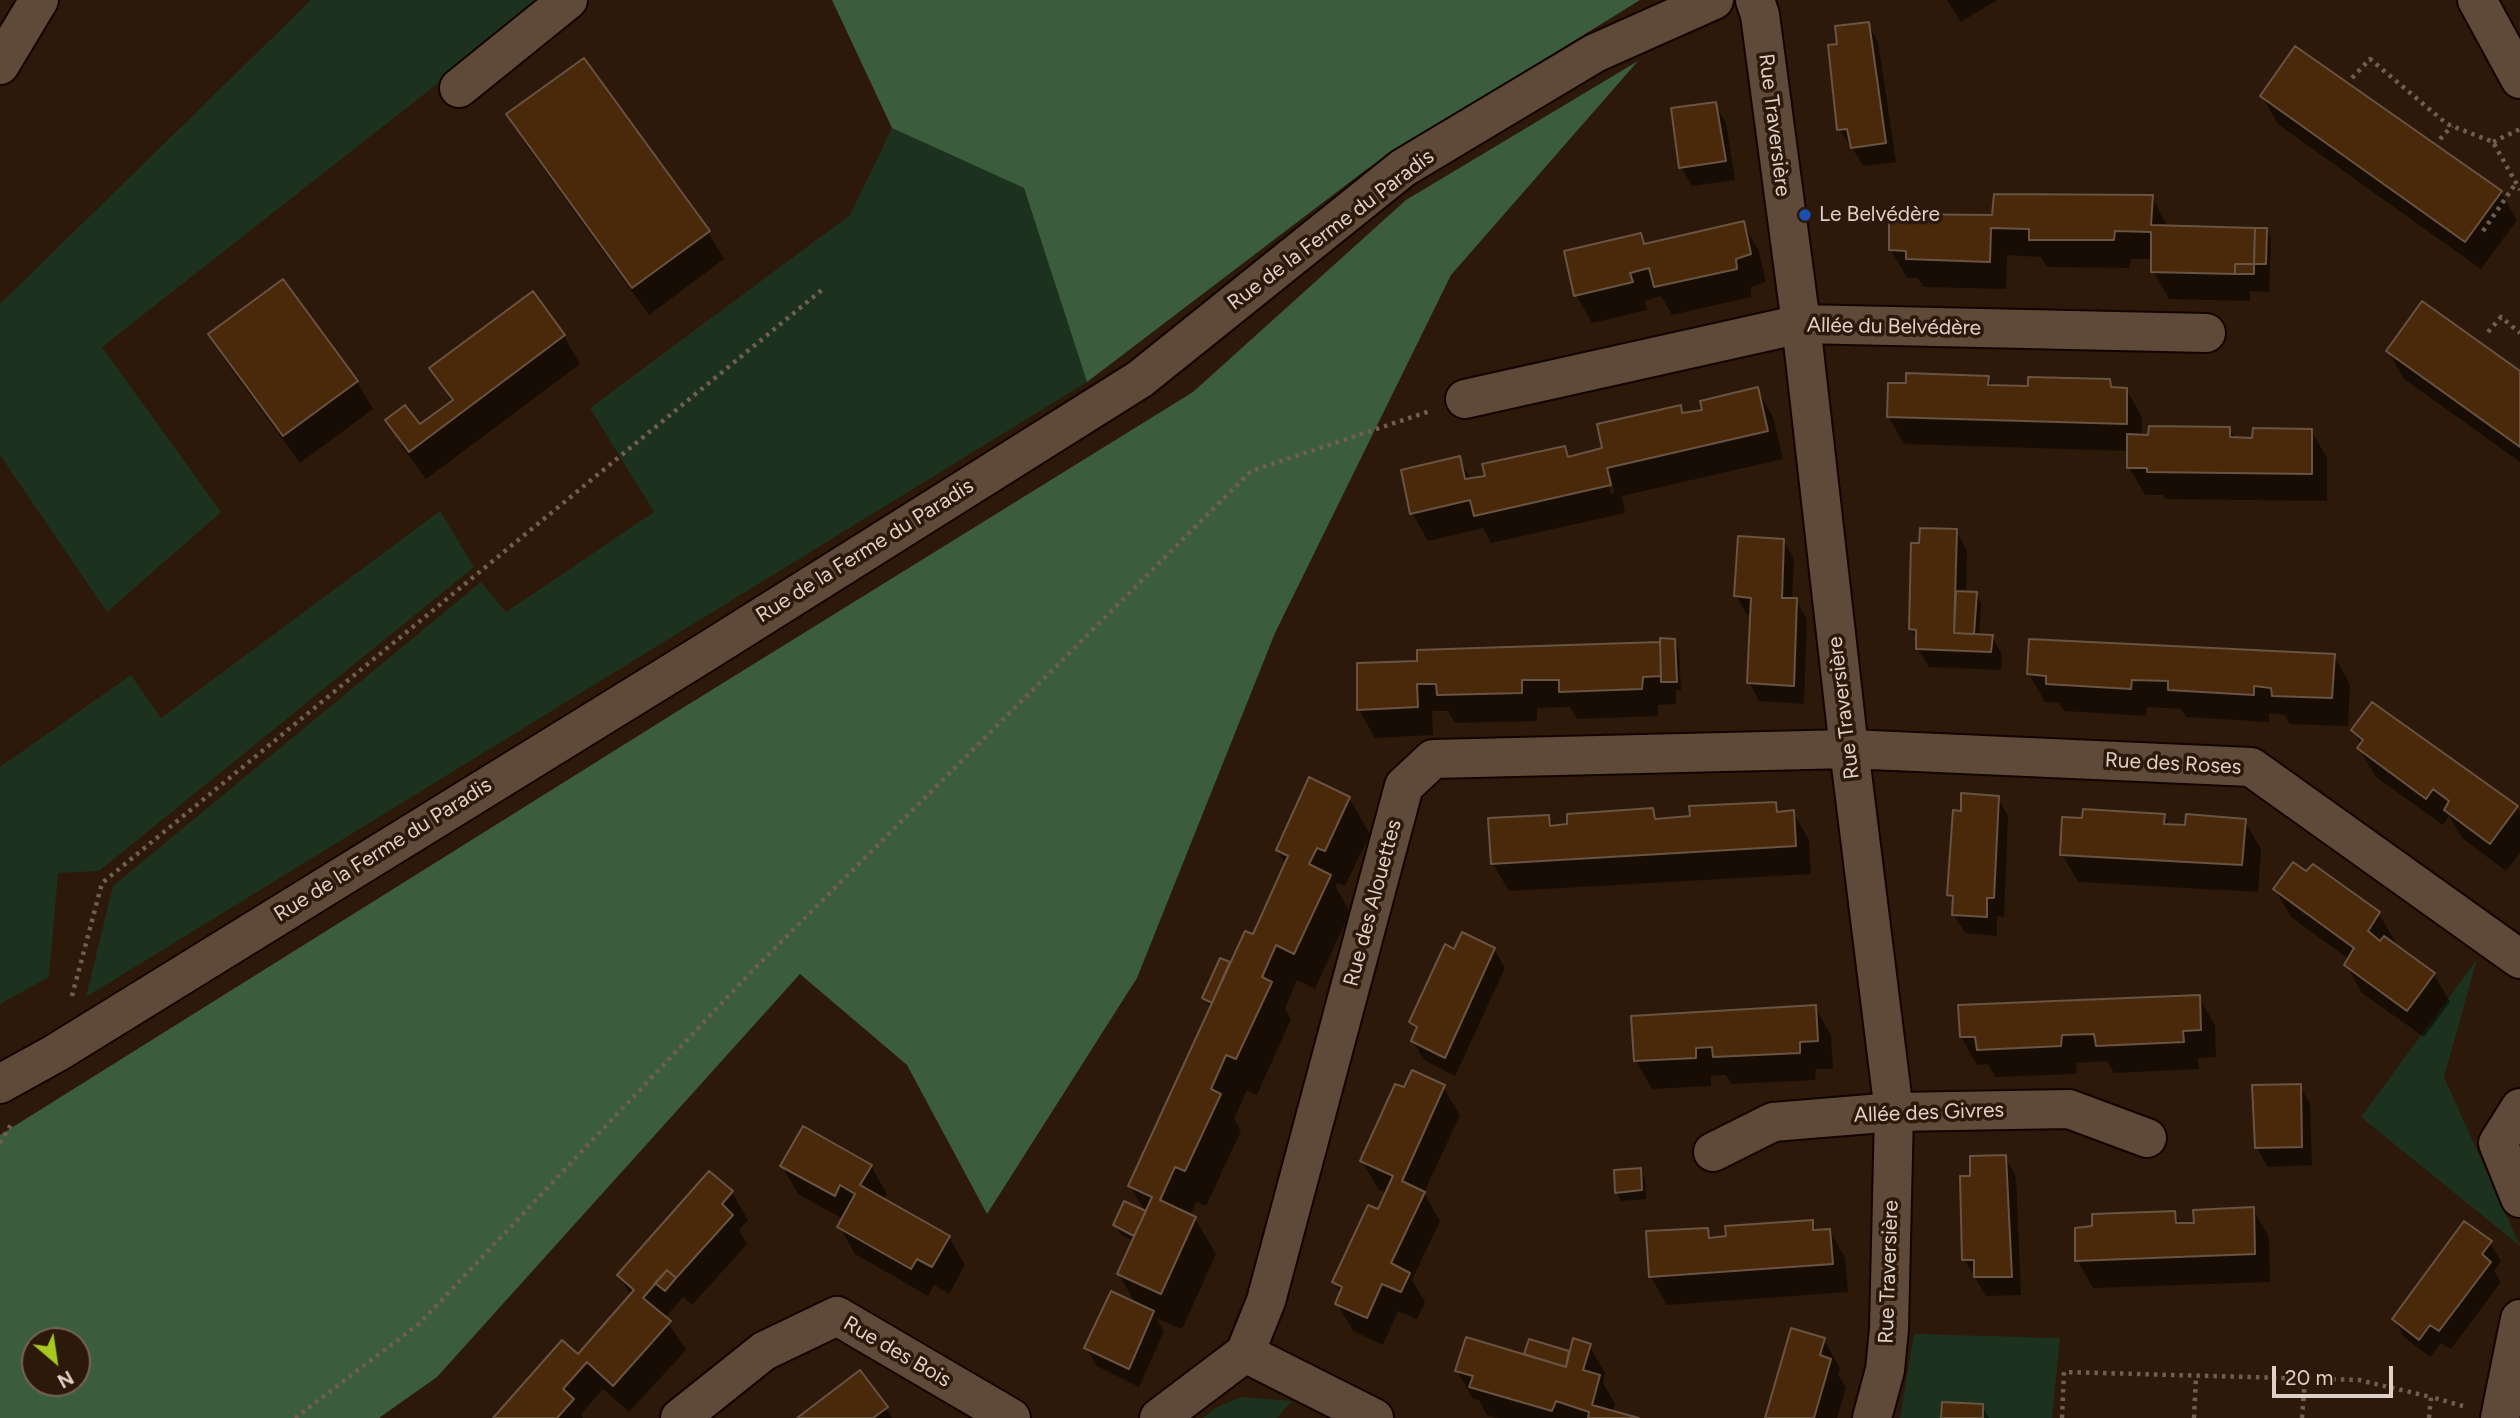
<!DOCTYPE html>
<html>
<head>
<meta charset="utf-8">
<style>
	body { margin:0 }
	#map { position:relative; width:2520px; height:1418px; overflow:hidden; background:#2c1909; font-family:Figtree,sans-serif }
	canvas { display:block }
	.north { position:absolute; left:21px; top:1327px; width:70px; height:70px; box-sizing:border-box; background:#2c1909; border:2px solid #746355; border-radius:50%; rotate:151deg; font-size:19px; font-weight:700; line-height:28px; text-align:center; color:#dfd1c8 }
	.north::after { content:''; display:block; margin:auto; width:24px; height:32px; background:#a7c81f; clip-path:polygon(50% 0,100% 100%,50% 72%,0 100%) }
	.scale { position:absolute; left:2272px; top:1366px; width:121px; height:32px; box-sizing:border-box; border:4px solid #dfd1c8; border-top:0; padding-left:9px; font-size:21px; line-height:24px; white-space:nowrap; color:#dfd1c8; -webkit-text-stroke:5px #2c1909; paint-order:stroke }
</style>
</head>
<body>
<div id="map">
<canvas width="2520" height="1418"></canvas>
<div class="north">N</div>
<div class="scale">20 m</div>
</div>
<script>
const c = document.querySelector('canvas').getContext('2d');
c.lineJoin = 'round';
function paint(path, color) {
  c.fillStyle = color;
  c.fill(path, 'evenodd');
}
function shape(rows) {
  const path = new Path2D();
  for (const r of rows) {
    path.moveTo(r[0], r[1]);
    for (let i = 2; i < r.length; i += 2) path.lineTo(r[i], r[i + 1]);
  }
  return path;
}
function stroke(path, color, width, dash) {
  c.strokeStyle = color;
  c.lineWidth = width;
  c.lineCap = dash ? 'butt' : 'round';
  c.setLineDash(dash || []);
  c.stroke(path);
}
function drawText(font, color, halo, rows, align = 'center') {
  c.font = font + ' Figtree,sans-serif';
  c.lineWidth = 7;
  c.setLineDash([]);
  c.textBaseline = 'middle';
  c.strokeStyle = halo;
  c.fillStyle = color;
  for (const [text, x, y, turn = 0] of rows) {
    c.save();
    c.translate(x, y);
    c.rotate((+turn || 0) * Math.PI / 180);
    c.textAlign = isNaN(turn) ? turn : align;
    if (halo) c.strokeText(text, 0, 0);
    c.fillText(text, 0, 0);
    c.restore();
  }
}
paint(shape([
	[311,0,544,0,102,347,221,512,107,612,0,455,0,304],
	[892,128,1024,188,1087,382,86,997,113,886,481,582,506,612,654,512,590,408,850,215],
	[440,511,474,567,99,871,58,873,49,977,0,1004,0,767,131,675,161,718],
	[2477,959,2444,1077,2520,1246,2361,1117],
	[1914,1334,2060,1338,2052,1418,1983,1418,1983,1404,1942,1402,1941,1418,1900,1418],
	[1241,1397,1292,1401,1277,1418,1203,1418,1217,1407]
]), '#1d321e');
paint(shape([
	[832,0,1640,0,1367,169,1087,382,1024,188,892,128],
	[1638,61,1451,275,1275,633,1137,978,987,1214,907,1065,800,974,437,1377,379,1418,0,1418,0,1135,681,709,1193,392,1406,200],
	[77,1341,77,1383,35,1383,35,1341]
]), '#3c5d3d');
paint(shape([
	[1947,0,1997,0,1961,22],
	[1868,24,1878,42,1896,162,1864,166,1839,129,1839,45],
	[2262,96,2501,192,2517,220,2481,269,2278,124],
	[1715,104,1726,123,1735,180,1692,186,1681,167],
	[508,114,708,232,724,259,649,315,524,142],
	[2152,197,2168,227,2266,229,2271,238,2269,292,2250,291,2250,301,2169,299,2153,271,2153,259,2131,259,2129,268,2047,267,2041,257,2007,255,2006,289,1923,287,1918,278,1907,278,1891,250,1994,217],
	[1743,223,1759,251,1766,282,1751,287,1751,297,1672,315,1661,296,1645,301,1647,310,1592,323,1576,295,1640,235,1646,246],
	[533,294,564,336,580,364,426,479,403,448,387,420,420,427,452,403,432,369],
	[210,334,357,382,373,409,300,463,226,362],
	[2388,351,2520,373,2520,462,2404,379],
	[1988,378,1993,387,2030,387,2109,380,2114,389,2126,389,2142,417,2142,437,2229,429,2236,439,2254,440,2311,430,2327,458,2327,501,2165,499,2163,495,2145,495,2129,467,2129,451,1904,444,1888,416],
	[1757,389,1773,417,1783,459,1622,496,1625,513,1491,543,1483,528,1428,541,1412,513,1459,458,1471,480,1487,477,1564,448,1570,458,1604,450,1680,407,1684,414,1704,411],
	[1607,478,1611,478,1614,493,1611,494],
	[1956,531,1967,550,1966,593,1976,594,1981,603,1979,636,1992,636,2002,655,2001,670,1929,667,1918,649,1918,641,1911,629],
	[1783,540,1794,559,1792,600,1796,600,1807,619,1804,704,1759,701,1749,682,1752,615,1747,615,1736,596],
	[1674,641,1679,650,1681,690,1676,690,1676,704,1658,705,1658,716,1577,719,1570,707,1537,708,1537,721,1455,723,1448,711,1432,711,1433,735,1375,738,1359,710,1358,665,1418,663,1659,644,1662,649],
	[2334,656,2350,684,2348,726,2290,724,2285,715,2269,713,2269,722,2186,717,2181,709,2147,707,2146,716,2064,711,2059,703,2045,702,2029,674],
	[2353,730,2517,808,2520,813,2520,853,2506,871,2462,838,2449,816,2443,825,2375,776,2359,748,2361,745],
	[1349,798,1370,834,1345,886,1337,883,1336,887,1350,912,1315,989,1297,980,1285,1008,1291,1019,1257,1095,1247,1090,1234,1119,1241,1131,1206,1206,1196,1202,1190,1216,1195,1218,1216,1254,1182,1329,1156,1318,1164,1331,1139,1387,1097,1366,1086,1348,1136,1305,1119,1274,1134,1241,1120,1234,1115,1225,1145,1212,1130,1186,1211,1008,1204,998,1229,964,1230,966,1254,937,1286,865,1277,850],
	[1998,798,2008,816,2004,917,1997,916,1997,936,1965,933,1954,915,1955,905,1949,895,1962,813],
	[1775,804,1780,813,1793,812,1809,840,1811,874,1509,891,1493,864,1548,816,1555,827,1652,810,1658,821,1692,818],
	[2164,815,2170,826,2186,827,2245,821,2261,849,2258,892,2078,882,2062,854],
	[2275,889,2379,914,2395,941,2393,944,2434,974,2450,1002,2424,1037,2362,993,2346,965,2349,959,2291,917],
	[1494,949,1505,968,1455,1076,1424,1060,1413,1041,1417,1032,1411,1022,1455,951],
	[2199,997,2215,1025,2216,1057,2198,1058,2199,1069,2114,1073,2107,1061,2077,1063,2076,1074,1995,1077,1988,1064,1977,1065,1961,1037],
	[1815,1007,1831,1035,1833,1069,1816,1069,1815,1080,1731,1084,1726,1075,1711,1076,1711,1086,1652,1089,1636,1061],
	[2300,1086,2310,1104,2312,1165,2268,1167,2257,1148,2254,1087],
	[1443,1087,1460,1115,1424,1193,1440,1221,1412,1280,1425,1302,1417,1319,1398,1311,1383,1345,1353,1331,1337,1303,1341,1294,1334,1282,1378,1211,1387,1193,1378,1189,1362,1161,1404,1089],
	[2005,1157,2016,1176,2021,1295,1986,1296,1964,1259,1972,1177],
	[782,1166,871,1166,887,1194,883,1200,949,1237,965,1265,949,1294,934,1285,928,1296,855,1254,839,1226,843,1219,798,1194],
	[1640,1170,1645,1179,1646,1199,1621,1201,1616,1192],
	[709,1173,732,1192,748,1220,739,1230,747,1244,692,1305,683,1297,665,1318,686,1350,629,1412,603,1389,581,1414,583,1418,495,1418,578,1356,631,1296,619,1275],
	[2253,1209,2269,1237,2270,1282,2093,1288,2077,1260,2174,1212,2181,1224,2195,1225],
	[1812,1222,1817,1231,1829,1230,1845,1258,1848,1292,1667,1305,1651,1277,1707,1229,1713,1239],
	[2490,1243,2501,1261,2494,1271,2501,1282,2451,1349,2441,1343,2430,1357,2404,1337,2394,1319],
	[1824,1340,1840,1368,1838,1374,1846,1388,1837,1418,1767,1418],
	[1589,1345,1605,1373,1603,1383,1615,1404,1613,1412,1632,1418,1498,1418,1487,1415,1479,1400,1473,1399,1457,1371,1528,1357,1526,1353,1568,1352,1570,1356],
	[1982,1406,1989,1418,1943,1418],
	[886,1408,892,1418,799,1418]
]), '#0007');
const building = shape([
	[1869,22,1886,143,1851,148,1847,129,1837,130,1828,45,1837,44,1835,26,1869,22],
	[2295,46,2502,191,2465,242,2260,96,2295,46],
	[584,58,710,231,632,288,506,114,584,58],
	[1716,102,1726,161,1679,168,1671,108,1716,102],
	[1994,194,2153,195,2151,225,2255,228,2254,264,2235,264,2235,274,2151,272,2151,232,2115,231,2114,240,2029,240,2029,229,1991,228,1990,262,1906,259,1906,251,1889,250,1889,214,1992,215,1994,194],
	[1744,221,1751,254,1736,259,1737,269,1654,287,1649,268,1630,273,1633,282,1574,296,1564,251,1641,233,1644,244,1744,221],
	[2255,228,2267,228,2266,264,2254,264,2255,228],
	[2235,264,2254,264,2254,274,2235,274,2235,264],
	[283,279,358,381,283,436,208,334,283,279],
	[533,291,565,335,409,452,385,420,405,405,420,424,453,400,429,368,533,291],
	[2422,301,2520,371,2520,447,2386,351,2422,301],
	[1906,373,1989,376,1988,385,2028,386,2028,377,2110,379,2111,387,2127,388,2127,424,1887,417,1888,383,1906,383,1906,373],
	[1758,387,1768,431,1607,468,1611,485,1474,516,1470,500,1410,514,1401,470,1460,456,1465,479,1485,476,1482,464,1565,446,1568,457,1602,448,1597,424,1681,405,1682,413,1702,410,1700,401,1758,387],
	[2149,426,2230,427,2230,437,2252,438,2253,428,2312,429,2312,474,2147,472,2147,468,2127,468,2127,434,2148,435,2149,426],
	[1920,528,1957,529,1954,633,1993,635,1991,652,1916,649,1916,630,1909,629,1911,543,1919,543,1920,528],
	[1738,536,1784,539,1782,598,1797,598,1794,686,1747,683,1751,598,1734,596,1738,536],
	[1956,591,1977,592,1974,634,1954,633,1956,591],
	[1660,638,1675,639,1677,682,1661,682,1660,638],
	[2029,639,2335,654,2332,698,2272,696,2271,688,2254,686,2254,695,2168,690,2168,681,2132,680,2131,689,2046,684,2046,676,2027,674,2029,639],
	[1660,642,1661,676,1643,677,1642,689,1559,692,1559,680,1522,680,1522,693,1437,695,1436,684,1417,684,1418,707,1357,710,1357,663,1417,661,1417,650,1660,642],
	[2372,702,2518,806,2490,844,2444,810,2449,801,2433,789,2426,799,2357,748,2363,740,2351,730,2372,702],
	[1309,777,1350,797,1325,851,1317,848,1309,864,1331,875,1294,954,1276,945,1262,977,1272,982,1236,1059,1226,1055,1211,1089,1221,1094,1185,1171,1175,1167,1160,1200,1196,1217,1161,1294,1117,1274,1152,1197,1128,1186,1245,931,1253,934,1288,856,1276,850,1309,777],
	[1961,793,1999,796,1994,898,1987,898,1987,917,1952,915,1953,896,1947,895,1953,810,1961,811,1961,793],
	[1776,802,1777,812,1794,810,1796,846,1491,864,1488,818,1549,815,1550,826,1567,824,1567,814,1653,808,1655,819,1690,816,1689,806,1776,802],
	[2083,809,2165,814,2164,824,2185,825,2186,814,2246,819,2242,865,2060,855,2062,817,2082,818,2083,809],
	[2293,862,2306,871,2313,864,2380,912,2368,931,2380,941,2384,936,2435,973,2407,1011,2344,965,2354,948,2273,889,2293,862],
	[1462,932,1495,948,1445,1058,1411,1041,1417,1027,1409,1022,1445,944,1454,949,1462,932],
	[1220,958,1230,962,1212,1003,1202,998,1220,958],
	[2200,995,2201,1030,2183,1031,2184,1042,2096,1046,2094,1034,2062,1035,2061,1046,1977,1050,1975,1037,1960,1037,1958,1005,2200,995],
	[1816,1005,1818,1041,1800,1042,1800,1053,1713,1057,1712,1047,1696,1048,1696,1058,1634,1061,1631,1016,1816,1005],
	[1412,1070,1445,1085,1402,1181,1425,1192,1391,1263,1410,1273,1401,1292,1382,1284,1367,1318,1335,1304,1342,1287,1332,1282,1368,1205,1378,1209,1393,1176,1360,1161,1395,1084,1404,1087,1412,1070],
	[2301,1084,2302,1147,2255,1148,2252,1085,2301,1084],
	[803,1126,872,1165,860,1185,950,1236,932,1267,917,1259,911,1269,837,1227,855,1194,840,1185,835,1196,780,1166,803,1126],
	[2006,1155,2012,1277,1974,1277,1974,1260,1962,1260,1960,1176,1970,1176,1970,1156,2006,1155],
	[1641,1168,1642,1190,1615,1193,1614,1170,1641,1168],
	[709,1171,733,1191,722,1204,733,1215,676,1278,667,1270,643,1298,671,1321,613,1386,587,1362,563,1389,574,1399,557,1418,493,1418,562,1340,578,1354,634,1290,617,1275,709,1171],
	[1124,1201,1146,1211,1134,1236,1113,1225,1124,1201],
	[2254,1207,2255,1254,2075,1261,2075,1228,2092,1226,2092,1214,2175,1211,2176,1223,2194,1223,2193,1210,2254,1207],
	[1813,1220,1813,1230,1830,1229,1833,1264,1649,1277,1646,1231,1708,1228,1709,1238,1726,1236,1725,1226,1813,1220],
	[2464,1221,2492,1241,2482,1254,2491,1262,2439,1331,2430,1325,2419,1340,2392,1319,2464,1221],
	[667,1270,676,1278,665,1291,655,1283,667,1270],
	[1111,1291,1154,1311,1129,1369,1084,1348,1111,1291],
	[1791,1328,1825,1338,1820,1355,1831,1359,1814,1418,1765,1418,1791,1328],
	[1466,1337,1566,1367,1573,1338,1591,1344,1583,1370,1600,1375,1592,1405,1639,1418,1588,1418,1589,1412,1556,1401,1552,1411,1469,1387,1473,1376,1455,1371,1466,1337],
	[1529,1339,1569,1351,1566,1367,1524,1354,1529,1339],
	[860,1370,888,1407,873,1418,797,1418,860,1370],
	[1942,1402,1983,1404,1983,1418,1941,1418,1942,1402]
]);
paint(building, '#4a290b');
stroke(building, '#695342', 2);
const street = shape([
	[1755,0,1760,15,1801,324,1849,749,1894,1112,1889,1329,1885,1370,1872,1418],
	[2477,0,2520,79],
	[0,65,39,0],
	[459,88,568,0],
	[1465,399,1801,324,2206,333],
	[0,1084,56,1053,704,653,1140,379,1403,168,1595,53,1714,0],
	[2520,1108,2498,1143,2520,1198],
	[1713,1152,1773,1122,1894,1112,2069,1109,2147,1138],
	[1245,1353,1374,1418],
	[680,1418,764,1351,837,1316,1011,1418],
	[1159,1418,1245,1353,1266,1301,1404,786,1433,759,1849,749,2251,767,2520,959],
	[2500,1418,2520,1319]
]);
stroke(street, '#130400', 42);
stroke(shape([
	[2352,78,2370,59,2447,124,2493,142,2520,190],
	[2440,139,2452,126],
	[2493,142,2520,129],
	[2483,231,2516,183],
	[2488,332,2501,317,2520,333],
	[72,996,102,883,823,289],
	[0,1143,12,1123],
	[295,1418,420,1323,753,970,1251,471,1430,411],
	[2062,1418,2064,1372,2359,1380,2431,1397],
	[2194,1418,2196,1376],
	[2302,1418,2305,1379],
	[2429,1418,2431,1397,2463,1406]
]), '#6f5e51', 4.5, [3.5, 5]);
stroke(street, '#5f4938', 38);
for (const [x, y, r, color] of [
	[1805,215,7,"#1a4fb4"]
]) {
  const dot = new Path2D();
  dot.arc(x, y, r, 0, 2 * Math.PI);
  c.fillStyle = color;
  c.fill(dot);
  stroke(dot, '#2c1909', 2.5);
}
drawText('21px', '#dfd1c8', '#2c1909', [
	["Rue Traversière",1774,125,83],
	["Rue de la Ferme du Paradis",1331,230,-37],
	["Allée du Belvédère",1894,327,1],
	["Rue de la Ferme du Paradis",865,551,-32],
	["Rue Traversière",1844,708,-97],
	["Rue des Roses",2173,764,3],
	["Rue de la Ferme du Paradis",383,850,-32],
	["Rue des Alouettes",1373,903,-75],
	["Allée des Givres",1929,1113,-2],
	["Rue Traversière",1889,1272,-88],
	["Rue des Bois",897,1352,30]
]);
drawText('21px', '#dfd1c8', '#2c1909', [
	["Le Belvédère",1819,215]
], 'left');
</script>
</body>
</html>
